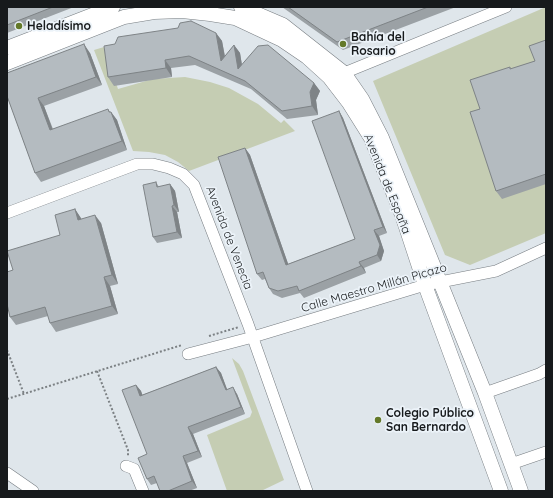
<!DOCTYPE html>
<html>
<head>
<meta charset="utf-8">
<style>
	body { margin:0 }
	#map { position:relative; width:553px; height:498px; overflow:hidden; background:#dfe6eb; font-family:Quicksand,sans-serif }
	canvas { display:block }
	.frame { position:absolute; inset:0; border:8px solid #171a1c; pointer-events:none }
</style>
</head>
<body>
<div id="map">
<canvas width="553" height="498"></canvas>
<div class="frame"></div>
</div>
<script>
const c = document.querySelector('canvas').getContext('2d');
c.lineJoin = 'round';
function paint(path, color) {
  c.fillStyle = color;
  c.fill(path, 'evenodd');
}
function shape(rows) {
  const path = new Path2D();
  for (const r of rows) {
    path.moveTo(r[0], r[1]);
    for (let i = 2; i < r.length; i += 2) path.lineTo(r[i], r[i + 1]);
  }
  return path;
}
function stroke(path, color, width, dash) {
  c.strokeStyle = color;
  c.lineWidth = width;
  c.lineCap = dash ? 'butt' : 'round';
  c.setLineDash(dash || []);
  c.stroke(path);
}
function drawText(font, color, halo, rows, align = 'center') {
  c.font = font + ' Quicksand,sans-serif';
  c.lineWidth = 3.5;
  c.setLineDash([]);
  c.textBaseline = 'middle';
  c.strokeStyle = halo;
  c.fillStyle = color;
  for (const [text, x, y, turn = 0] of rows) {
    c.save();
    c.translate(x, y);
    c.rotate((+turn || 0) * Math.PI / 180);
    c.textAlign = isNaN(turn) ? turn : align;
    if (halo) c.strokeText(text, 0, 0);
    c.fillText(text, 0, 0);
    c.restore();
  }
}
paint(shape([
	[546,7,546,233,470,265,445,255,373,81],
	[104,47,118,89,153,79,185,77,210,82,229,88,258,104,281,123,284,120,295,131,189,171,178,162,165,155,149,152,133,151,94,50],
	[232,358,239,364,243,371,284,480,261,491,227,491,207,435,250,417,252,412]
]), '#c5cdb3');
const minor = shape([
	[338,79,344,73,506,7],
	[7,213,137,164,153,164,169,168,183,174,194,185,248,324,307,491],
	[188,354,253,337,425,285,496,271,546,248],
	[485,393,539,374,546,370],
	[511,464,546,452],
	[126,466,134,469,143,491],
	[7,473,33,491]
]);
const major = shape([
	[241,7,283,25,344,73,362,99,382,138,485,393,521,491],
	[7,48,113,7],
	[7,63,124,17,154,12,182,11,210,14,235,18,282,40,307,57,329,77,349,103,371,138,402,215,425,285,501,491]
]);
stroke(minor, '#777d82', 12);
stroke(major, '#777d82', 15);
stroke(shape([
	[209,336,239,327],
	[7,350,24,394],
	[97,371,128,450,128,457],
	[7,399,182,345]
]), '#7c8184', 2, [2, 2]);
stroke(minor, '#fff', 11);
stroke(major, '#fff', 14);
paint(shape([
	[7,7,74,7,7,33],
	[282,7,456,7,343,50],
	[216,33,222,41,225,56,234,45,240,53,242,65,314,83,320,91,316,100,318,115,287,119,251,89,195,65,171,68,172,77,114,86,108,77],
	[546,40,546,184,502,199,496,191,480,109,510,67,511,69,535,61],
	[90,53,102,85,44,106,53,129,111,112,117,120,127,150,41,182,35,173,7,96],
	[339,111,343,118,387,233,379,236,384,251,381,261,364,268,366,273,304,298,300,293,282,298,273,294,269,288,265,279,262,280,257,274,245,148,250,155,288,264,355,239],
	[156,182,159,187,170,184,175,191,179,212,177,212,182,238,157,243,153,237],
	[75,209,81,219,101,223,118,284,110,286,118,314,56,332,50,323,48,316,16,325,10,317,13,270,60,235],
	[216,367,221,373,227,390,237,394,245,414,193,434,202,457,187,463,197,488,189,491,160,491,157,483,151,485,147,479,147,454,136,385,141,391,142,395]
]), '#9ba1a5');
paint(shape([
	[216,33,222,41,227,69,221,61],
	[84,44,90,53,102,85,96,77],
	[234,45,240,53,244,78,238,69],
	[165,60,171,68,172,77,166,68],
	[314,83,320,91,316,100,318,115,312,106,310,92],
	[38,98,44,106,56,139,50,130],
	[108,109,112,115,111,112,117,120,127,150,122,141],
	[339,111,343,118,387,233,383,227],
	[245,148,250,155,291,272,286,265],
	[170,184,175,191,179,212,174,205],
	[172,206,177,212,182,238,177,232],
	[75,209,81,218,84,228,78,220],
	[95,215,101,223,118,284,112,275],
	[374,230,379,236,384,251,381,261,377,255],
	[359,262,364,268,366,273,361,266],
	[104,277,110,286,118,314,112,306],
	[216,367,221,373,230,397,226,390],
	[136,385,141,391,145,402,140,396],
	[233,387,237,394,245,414,241,407],
	[188,427,193,434,202,457,198,451],
	[183,456,187,463,197,488,192,481]
]), '#7e8386');
const building = shape([
	[7,7,53,7,7,25,7,7],
	[288,7,428,7,337,42,288,7],
	[191,21,216,33,221,61,234,45,238,69,258,46,268,45,314,83,310,92,312,106,282,111,245,81,189,56,165,60,166,68,108,77,104,46,115,44,118,37,178,28,180,23,191,21],
	[546,40,546,174,496,191,470,112,480,109,470,80,510,67,510,69,535,61,529,46,546,40],
	[84,44,96,77,38,98,50,130,108,109,109,112,111,112,122,141,35,173,7,96,7,73,84,44],
	[339,111,383,227,374,230,380,245,377,255,359,262,361,266,299,291,297,286,278,291,269,288,263,272,257,274,218,157,245,148,286,265,355,239,312,121,339,111],
	[156,182,157,187,170,184,174,205,172,206,177,232,153,237,143,185,156,182],
	[75,209,78,220,95,215,112,275,104,277,112,306,50,323,45,307,10,317,7,304,7,272,13,270,7,251,60,235,55,215,75,209],
	[216,367,226,390,233,387,241,407,188,427,198,451,183,456,192,481,168,491,160,491,154,476,147,479,138,458,147,454,122,390,136,385,140,396,216,367]
]);
paint(building, '#b4bbc0');
stroke(building, '#7e8386', 1);
for (const [x, y, r, color] of [
	[19,26,4,"#647929"],
	[343,44,4,"#647929"],
	[378,420,4,"#647929"]
]) {
  const dot = new Path2D();
  dot.arc(x, y, r, 0, 2 * Math.PI);
  c.fillStyle = color;
  c.fill(dot);
  stroke(dot, '#ecf3f9', 1.5);
}
drawText('bold 12px', '#171a1c', '#ecf3f9', [
	["Heladísimo",27,26],
	["Bahía del",351,37],
	["Rosario",351,51],
	["Colegio Público",386,413],
	["San Bernardo",386,427]
], 'left');
drawText('12px', '#171a1c', '#ecf3f9', [
	["Avenida de España",387,184,68],
	["Avenida de Venecia",229,238,69],
	["Calle Maestro Millán Picazo",374,288,-16]
]);
</script>
</body>
</html>
